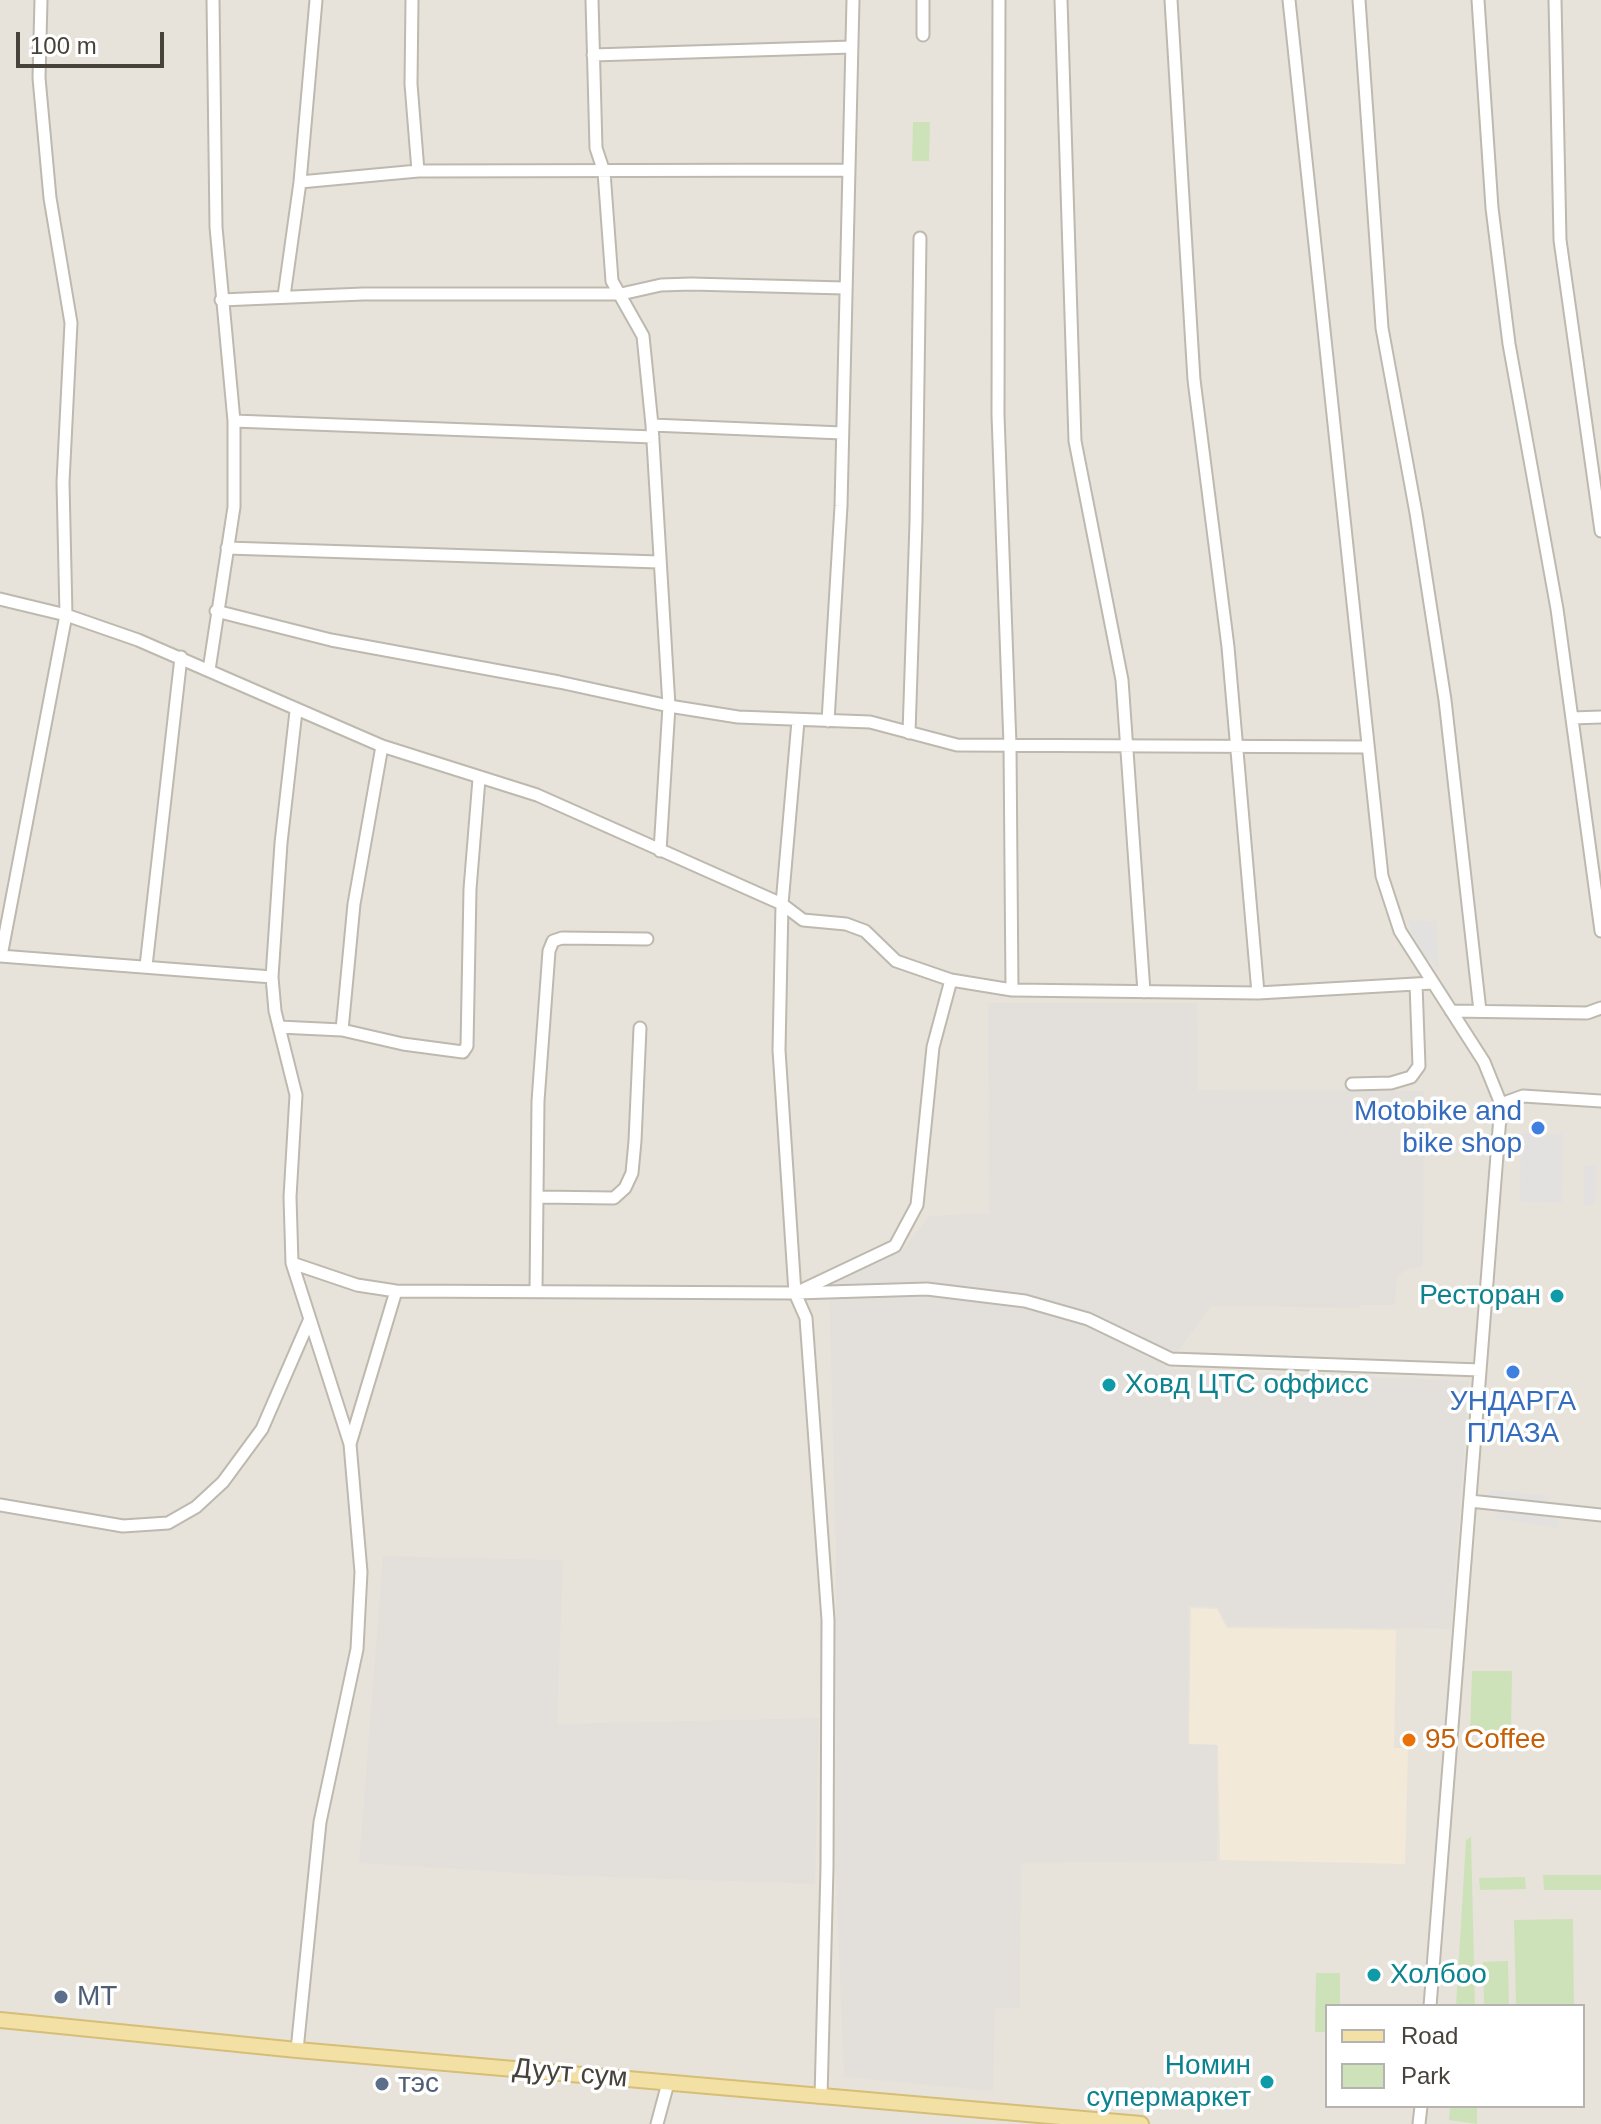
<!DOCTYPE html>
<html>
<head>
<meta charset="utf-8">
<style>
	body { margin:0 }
	#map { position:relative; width:1601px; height:2124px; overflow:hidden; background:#f3f1eb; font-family:Helvetica,sans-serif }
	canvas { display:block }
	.legend { position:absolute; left:1325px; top:2004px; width:260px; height:104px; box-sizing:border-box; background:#fff; border:2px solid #b5b3b0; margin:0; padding:10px 14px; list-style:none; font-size:24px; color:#47423a }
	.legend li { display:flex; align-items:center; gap:16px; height:40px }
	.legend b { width:40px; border:2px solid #b5b3b0 }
	.scale { position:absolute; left:16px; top:32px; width:148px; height:36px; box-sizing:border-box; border:4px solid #47423a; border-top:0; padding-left:10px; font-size:24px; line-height:28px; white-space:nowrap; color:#47423a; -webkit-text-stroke:6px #fff; paint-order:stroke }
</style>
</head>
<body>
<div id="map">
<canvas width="1601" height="2124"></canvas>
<ul class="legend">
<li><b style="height:10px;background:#f2e0a5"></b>Road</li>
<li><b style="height:22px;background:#cee2b9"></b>Park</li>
</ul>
<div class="scale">100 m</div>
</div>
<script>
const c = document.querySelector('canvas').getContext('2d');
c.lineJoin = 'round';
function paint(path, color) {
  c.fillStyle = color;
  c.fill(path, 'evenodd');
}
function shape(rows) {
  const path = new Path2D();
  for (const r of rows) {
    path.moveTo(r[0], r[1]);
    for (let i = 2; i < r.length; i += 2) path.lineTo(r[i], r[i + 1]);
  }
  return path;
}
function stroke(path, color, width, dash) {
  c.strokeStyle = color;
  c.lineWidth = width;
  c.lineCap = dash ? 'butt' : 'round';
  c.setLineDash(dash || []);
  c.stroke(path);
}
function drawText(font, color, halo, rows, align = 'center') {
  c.font = font + ' Helvetica,sans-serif';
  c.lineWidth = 7;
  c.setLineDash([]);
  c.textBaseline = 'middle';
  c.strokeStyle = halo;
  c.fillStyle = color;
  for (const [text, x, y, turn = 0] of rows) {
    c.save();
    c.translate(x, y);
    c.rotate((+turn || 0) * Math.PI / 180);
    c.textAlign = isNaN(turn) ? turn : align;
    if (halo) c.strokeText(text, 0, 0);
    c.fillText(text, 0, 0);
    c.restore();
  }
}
paint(shape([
	[0,0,1601,0,1601,2124,0,2124],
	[1327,2006,1583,2006,1583,2106,1327,2106]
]), '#e7e3da');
paint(shape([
	[1191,1608,1217,1609,1227,1628,1396,1630,1394,1748,1408,1748,1405,1864,1220,1860,1218,1745,1189,1744]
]), '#f2e9d9');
paint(shape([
	[988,1003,1197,1003,1198,1090,1424,1091,1423,1267,1406,1269,1397,1277,1395,1305,1361,1305,1360,1308,1211,1306,1165,1369,1469,1381,1451,1629,1227,1626,1218,1607,1189,1606,1188,1744,1217,1745,1217,1861,1021,1863,1020,2008,995,2008,993,2091,844,2077,835,1858,836,1559,829,1279,902,1250,930,1216,989,1213],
	[383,1556,563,1560,557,1724,819,1718,815,1884,552,1875,359,1863]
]), '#e3e0dc');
paint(shape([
	[913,122,930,122,929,161,912,161],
	[1472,1671,1512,1671,1511,1736,1470,1735],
	[1471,1837,1475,2006,1456,2006,1466,1840],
	[1543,1875,1601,1875,1601,1890,1544,1890],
	[1525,1877,1526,1889,1480,1890,1479,1878],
	[1573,1919,1574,2006,1516,2006,1514,1920],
	[1508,1961,1509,2006,1484,2006,1483,1962],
	[1316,1973,1340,1973,1340,2006,1327,2006,1327,2032,1315,2032],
	[1450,2106,1477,2106,1477,2124,1449,2120]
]), '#cee2b9');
paint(shape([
	[1407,920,1437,921,1438,968,1422,953],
	[1521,1133,1563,1134,1562,1203,1520,1202],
	[1584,1165,1596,1165,1595,1205,1584,1205],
	[1490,1490,1548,1496,1547,1503,1489,1498],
	[1497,1510,1559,1519,1558,1528,1496,1518]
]), '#e3e1df');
const minor = shape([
	[412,0,411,84,418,171],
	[592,0,596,148,604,172,612,281,643,336,652,425,669,706,660,851],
	[999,0,998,415,1010,745,1012,990],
	[1061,0,1075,441,1122,680,1144,992],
	[1171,0,1194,380,1228,647,1258,993],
	[1289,0,1382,876,1400,931,1484,1062,1501,1104,1430,2006],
	[1359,0,1382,328,1416,513,1445,700,1480,1011],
	[1478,0,1492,208,1509,344,1557,609,1601,931],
	[1555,0,1560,240,1601,531],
	[923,35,923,0],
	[593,55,852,47],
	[300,182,418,171,847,170],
	[284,296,300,182,316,0],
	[221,300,363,294,621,294,661,285,691,284,844,288],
	[234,421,653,437],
	[652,425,842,433],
	[227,548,659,562],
	[0,599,66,615,138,640,382,746,537,795,782,904,803,920,846,924,865,931,896,961,951,980,1012,990,1258,993,1433,983],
	[216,611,331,640,559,682,669,706,738,717,870,722,957,745,1367,747],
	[209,670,234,507,234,421,216,227,213,0],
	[296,711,281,843,272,977,275,1011,296,1095,290,1197,292,1263,350,1444,361,1572,357,1649,320,1822,297,2050],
	[1572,718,1601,717],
	[798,721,782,904,779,1050,795,1293,806,1318,828,1620,827,1868,821,2097],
	[828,721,841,506,853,0],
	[909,733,916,522,920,238],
	[0,956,272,977],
	[1,956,66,615,63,482,71,323,50,198,39,78,41,0],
	[146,966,181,657],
	[1451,1011,1587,1013,1601,1008],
	[279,1027,342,1030,354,904,382,746],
	[342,1030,403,1044,463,1052,467,1046,470,889,479,779],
	[1352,1084,1391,1083,1411,1077,1419,1066,1416,984],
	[1501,1104,1523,1096,1601,1101],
	[538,1197,614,1198,625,1188,632,1173,635,1141,640,1028],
	[292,1263,357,1285,396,1291,795,1293,927,1289,1025,1301,1088,1319,1171,1359,1480,1370],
	[536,1291,538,1101,549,951,553,941,562,938,647,939],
	[800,1291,895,1246,917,1205,933,1047,951,980],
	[350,1444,396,1291],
	[1470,1501,1601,1515],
	[0,1505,123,1526,168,1523,196,1507,223,1482,262,1429,309,1321],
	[657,2124,668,2083],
	[1419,2124,1421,2106]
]);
const major = shape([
	[0,2020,297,2050,1141,2124]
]);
stroke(minor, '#beb9ae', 15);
stroke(major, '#d6be76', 18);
stroke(minor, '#fff', 11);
stroke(major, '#f2e0a5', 14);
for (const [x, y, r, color] of [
	[1538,1128,8,"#3f7fe0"],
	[1557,1296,8,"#0f9aa8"],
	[1513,1372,8,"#3f7fe0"],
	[1109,1385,8,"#0f9aa8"],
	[1409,1740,8,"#e8710a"],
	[1374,1975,8,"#0f9aa8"],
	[61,1997,8,"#5c6f8a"],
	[1267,2082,8,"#0f9aa8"],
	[382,2084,8,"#5c6f8a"]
]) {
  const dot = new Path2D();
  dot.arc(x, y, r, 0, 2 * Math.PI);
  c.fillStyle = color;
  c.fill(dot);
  stroke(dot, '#fff', 3);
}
drawText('28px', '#366cbe', '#fff', [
	["Motobike and",1522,1112],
	["bike shop",1522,1144],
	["УНДАРГА",1513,1402,"center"],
	["ПЛАЗА",1513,1434,"center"]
], 'right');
drawText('28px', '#0d838f', '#fff', [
	["Ресторан",1541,1296],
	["Ховд ЦТС оффисс",1125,1385,"left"],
	["Холбоо",1390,1975,"left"],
	["Номин",1251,2066],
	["супермаркет",1251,2098]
], 'right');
drawText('28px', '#c56008', '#fff', [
	["95 Coffee",1425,1740]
], 'left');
drawText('28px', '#4e5e75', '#fff', [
	["MT",77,1997],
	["тэс",398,2084]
], 'left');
drawText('28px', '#47423a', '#fff', [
	["Дуут сум",570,2074,5]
]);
</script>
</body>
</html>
